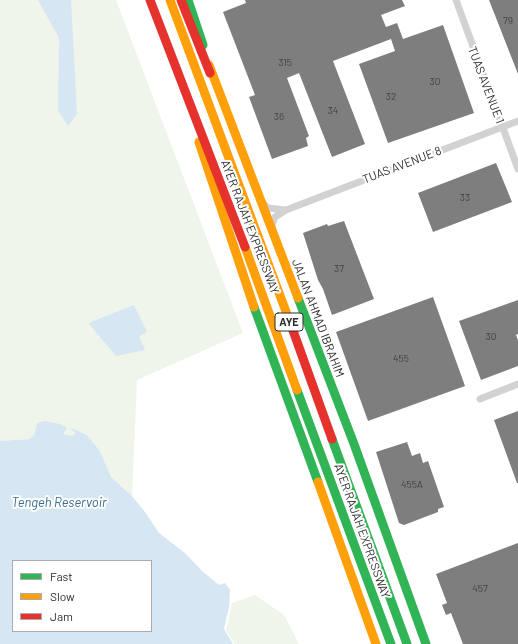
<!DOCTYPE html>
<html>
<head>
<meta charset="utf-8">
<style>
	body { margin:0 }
	#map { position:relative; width:518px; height:644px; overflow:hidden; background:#fff; font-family:Barlow,sans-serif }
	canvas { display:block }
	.legend { position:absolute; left:12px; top:560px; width:140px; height:72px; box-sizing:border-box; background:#fff; border:1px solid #ababab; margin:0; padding:5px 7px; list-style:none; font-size:12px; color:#2d2d2d }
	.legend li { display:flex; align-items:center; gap:8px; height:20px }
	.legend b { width:20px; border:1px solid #ababab }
</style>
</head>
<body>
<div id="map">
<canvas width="518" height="644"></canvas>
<ul class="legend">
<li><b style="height:5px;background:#30b455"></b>Fast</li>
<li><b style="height:5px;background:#ff9f0a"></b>Slow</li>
<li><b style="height:5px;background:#e5322d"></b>Jam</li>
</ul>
</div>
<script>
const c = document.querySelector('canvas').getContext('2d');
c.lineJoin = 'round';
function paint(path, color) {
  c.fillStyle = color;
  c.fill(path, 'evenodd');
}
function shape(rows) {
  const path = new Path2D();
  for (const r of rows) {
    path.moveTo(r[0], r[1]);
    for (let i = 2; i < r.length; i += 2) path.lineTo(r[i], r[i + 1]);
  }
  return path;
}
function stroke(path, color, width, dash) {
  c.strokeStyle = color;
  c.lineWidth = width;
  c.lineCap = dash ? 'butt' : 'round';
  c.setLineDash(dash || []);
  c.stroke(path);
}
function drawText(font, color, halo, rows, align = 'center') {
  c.font = font + ' Barlow,sans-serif';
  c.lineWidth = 4;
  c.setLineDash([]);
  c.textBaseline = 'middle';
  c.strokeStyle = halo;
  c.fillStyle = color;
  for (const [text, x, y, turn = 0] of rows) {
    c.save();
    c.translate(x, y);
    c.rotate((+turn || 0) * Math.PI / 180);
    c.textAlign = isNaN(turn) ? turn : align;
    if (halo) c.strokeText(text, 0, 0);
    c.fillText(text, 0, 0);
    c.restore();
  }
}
paint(shape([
	[0,0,116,0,243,333,137,380,132,496,111,477,100,451,87,435,72,429,75,433,73,436,63,434,67,428,37,423,34,435,29,439,0,441],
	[255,595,284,615,299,644,235,644,226,631,232,603]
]), '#f0f5eb');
paint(shape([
	[38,0,71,0,77,114,68,126,58,110,59,38],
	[134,305,147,332,139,336,145,350,116,356,89,324,91,322],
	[45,421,60,424,67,428,63,434,73,436,75,433,71,428,87,435,100,451,111,477,132,496,145,512,159,533,185,553,202,571,219,585,225,583,230,590,229,607,224,629,233,644,0,644,0,441,29,439,34,435,37,423],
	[13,561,151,561,151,631,13,631]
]), '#d6e6f2');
paint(shape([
	[245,0,402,0,405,6,381,15,386,27,397,23,403,39,443,25,474,113,388,143,359,64,395,51,391,39,333,61,365,144,332,157,299,73,287,78,309,136,306,138,308,146,272,159,249,97,255,95,223,12,246,3],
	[489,0,518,0,518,74],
	[496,163,512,202,433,232,418,193],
	[344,221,374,299,332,315,323,289,318,280,303,233,327,224,328,226],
	[433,297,465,386,368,421,336,332],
	[518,300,518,334,516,335,518,340,518,366,481,380,459,321],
	[518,411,518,483,517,483,494,420],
	[407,442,412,456,420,453,423,463,428,461,444,507,438,509,438,512,404,525,399,523,376,452],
	[518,543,518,644,463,644,451,613,446,615,442,605,447,603,436,574]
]), '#7e7e7e');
stroke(shape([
	[456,0,518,169],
	[262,202,268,208,285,210],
	[271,228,275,217,286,210,518,121],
	[480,399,518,384]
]), '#d2d2d2', 7);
stroke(shape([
	[188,0,203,45],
	[298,298,354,444,426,644],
	[254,307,318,482],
	[297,390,391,644],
	[332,439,407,644]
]), '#30b455', 9);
stroke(shape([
	[170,0,291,325],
	[209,65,298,298],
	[199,142,254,307],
	[245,247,297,390],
	[318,482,376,644]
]), '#ff9f0a', 9);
stroke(shape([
	[150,0,245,247],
	[181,0,210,73],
	[291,325,332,439]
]), '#e5322d', 9);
drawText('10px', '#414141', null, [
	["79",508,21],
	["315",285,63],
	["30",435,82],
	["32",391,97],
	["34",333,111],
	["36",279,117],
	["33",465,198],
	["37",339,269],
	["30",491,337],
	["455",401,359],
	["455A",412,485],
	["457",480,589]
]);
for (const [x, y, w] of [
	[289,322,28]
]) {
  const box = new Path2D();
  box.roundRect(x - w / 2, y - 9, w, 18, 3);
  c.fillStyle = '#fff';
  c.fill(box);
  stroke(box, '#2d2d2d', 1);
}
drawText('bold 11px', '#2d2d2d', null, [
	["AYE",289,322]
]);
drawText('12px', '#2d2d2d', '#fff', [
	["TUAS AVENUE 1",486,85,69],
	["TUAS AVENUE 8",402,165,-21],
	["AYER RAJAH EXPRESSWAY",250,227,69],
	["JALAN AHMAD IBRAHIM",318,318,69],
	["AYER RAJAH EXPRESSWAY",362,531,70]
]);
drawText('italic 13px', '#386d92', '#fff', [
	["Tengeh Reservoir",59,503]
]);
</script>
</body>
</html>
